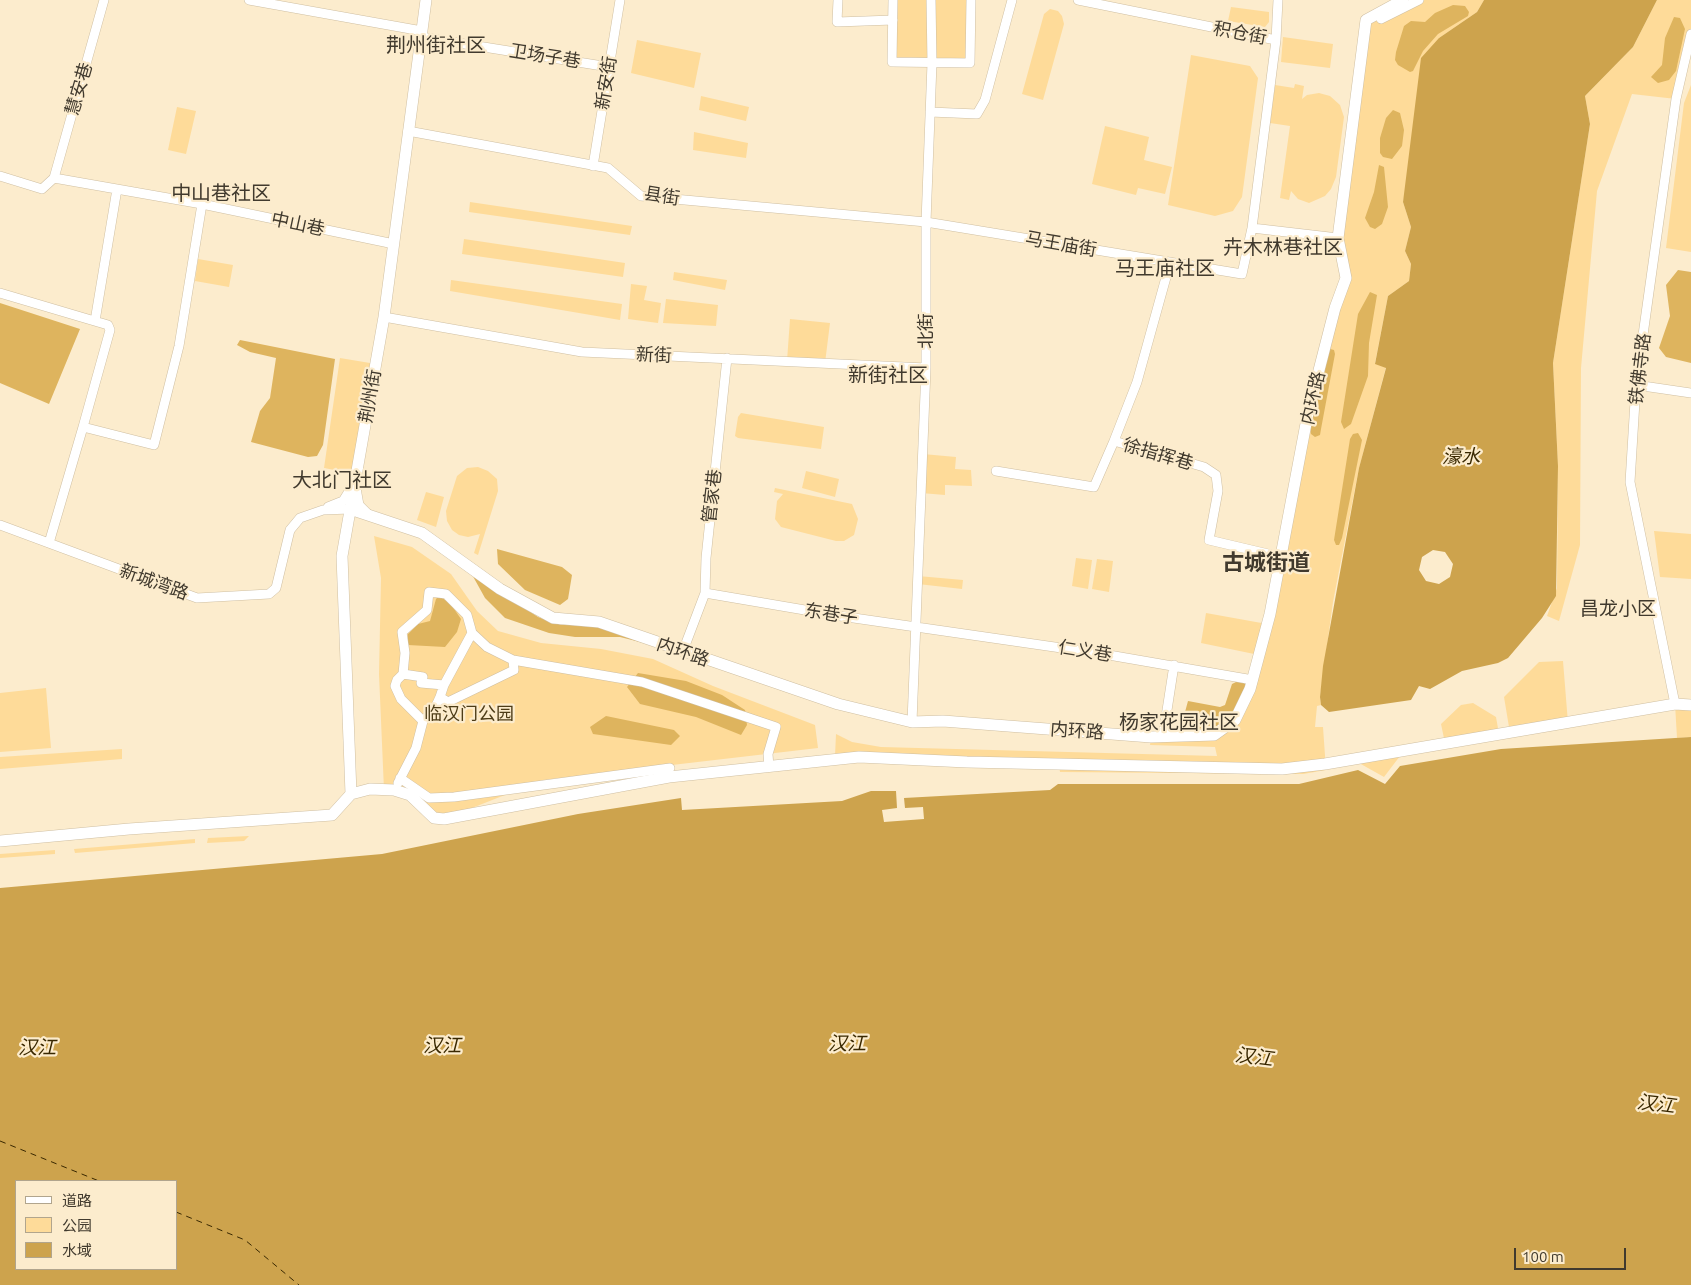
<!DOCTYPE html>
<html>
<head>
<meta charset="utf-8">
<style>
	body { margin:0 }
	#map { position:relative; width:1691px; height:1285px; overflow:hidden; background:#fceccd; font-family:Ubuntu,"Noto Sans SC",sans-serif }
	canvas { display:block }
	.legend { position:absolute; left:15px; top:1180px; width:162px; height:90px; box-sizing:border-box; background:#fceccd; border:1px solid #b1a58d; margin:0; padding:6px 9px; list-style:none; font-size:15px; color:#413a2e }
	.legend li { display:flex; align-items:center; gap:10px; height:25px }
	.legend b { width:25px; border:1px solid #b1a58d }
	.scale { position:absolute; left:1514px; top:1248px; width:112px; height:22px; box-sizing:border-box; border:2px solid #413a2e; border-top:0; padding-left:6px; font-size:15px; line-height:18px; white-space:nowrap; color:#413a2e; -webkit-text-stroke:4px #fceccd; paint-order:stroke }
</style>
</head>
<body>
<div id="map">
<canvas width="1691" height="1285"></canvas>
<ul class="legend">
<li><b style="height:6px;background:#fff"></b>道路</li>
<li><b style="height:14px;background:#fedb99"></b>公园</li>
<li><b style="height:14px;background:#cda34d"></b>水域</li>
</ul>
<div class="scale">100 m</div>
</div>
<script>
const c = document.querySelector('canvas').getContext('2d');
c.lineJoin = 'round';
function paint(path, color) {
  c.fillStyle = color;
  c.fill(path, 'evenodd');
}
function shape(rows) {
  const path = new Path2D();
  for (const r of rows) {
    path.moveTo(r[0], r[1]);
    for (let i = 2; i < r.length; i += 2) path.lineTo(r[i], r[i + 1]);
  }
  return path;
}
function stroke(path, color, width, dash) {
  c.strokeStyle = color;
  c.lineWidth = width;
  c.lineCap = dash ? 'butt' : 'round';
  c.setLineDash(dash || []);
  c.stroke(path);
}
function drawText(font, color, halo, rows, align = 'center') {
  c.font = font + ' Ubuntu,"Noto Sans SC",sans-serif';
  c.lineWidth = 4.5;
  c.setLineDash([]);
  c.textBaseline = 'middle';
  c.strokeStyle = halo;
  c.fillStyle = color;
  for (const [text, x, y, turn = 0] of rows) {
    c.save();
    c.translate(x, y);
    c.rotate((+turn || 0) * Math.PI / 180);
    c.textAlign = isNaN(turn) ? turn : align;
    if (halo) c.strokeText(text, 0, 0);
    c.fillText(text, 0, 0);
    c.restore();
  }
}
paint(shape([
	[893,0,971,0,970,63,892,62],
	[1403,0,1484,0,1477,12,1439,38,1403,202,1411,227,1405,251,1411,264,1409,281,1388,296,1375,363,1386,367,1359,468,1333,602,1320,697,1321,705,1317,706,1315,727,1323,727,1326,770,1303,774,1060,772,1059,764,835,756,836,734,852,742,881,747,1217,756,1215,747,1150,745,1151,737,1214,735,1235,720,1259,655,1201,643,1206,613,1267,624,1308,413,1346,278,1338,238,1366,20],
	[1657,0,1691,0,1691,34,1676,99,1632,94,1597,191,1581,368,1580,545,1559,621,1547,616,1557,588,1558,466,1553,363,1590,124,1585,96,1633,47],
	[1231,7,1269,12,1269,22,1265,27,1228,21],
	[1050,9,1058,11,1062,16,1064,24,1043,100,1022,94,1044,14],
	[1283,37,1333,44,1330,68,1281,62],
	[637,40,701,53,694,88,631,73],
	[1191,55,1250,66,1258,78,1242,197,1233,211,1215,216,1168,205],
	[1295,84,1304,86,1302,99,1307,95,1319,93,1330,96,1340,105,1344,117,1336,177,1331,189,1325,196,1309,203,1298,199,1291,191,1289,200,1280,198,1290,126,1270,123,1275,85,1294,88],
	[1691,85,1691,252,1666,248,1684,103],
	[701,96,749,107,746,121,699,110],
	[177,107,196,111,186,154,168,150],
	[1105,126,1149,137,1144,160,1172,167,1165,194,1138,188,1136,195,1092,184],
	[694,132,748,143,746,158,693,150],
	[470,202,632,226,630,235,469,212],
	[464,239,625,263,623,277,462,254],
	[198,259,233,265,229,287,195,281],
	[674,272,727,280,725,290,673,280],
	[451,280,622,304,620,320,450,291],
	[631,284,647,286,644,300,661,303,658,323,628,319],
	[666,299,718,305,716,326,663,323],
	[790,319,830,323,825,363,787,361],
	[340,358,376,364,356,474,324,468],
	[741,413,824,427,821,449,738,438,735,436,738,417],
	[923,454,956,457,955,469,971,470,972,486,945,485,945,495,921,493],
	[478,467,488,471,497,479,498,491,478,555,474,553,480,534,468,537,459,535,452,530,447,521,446,511,457,476,467,468],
	[806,471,839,479,835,497,802,488],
	[775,488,852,504,858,519,854,535,844,541,836,541,781,527,775,519,777,501,783,494,774,492],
	[426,492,444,497,436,527,417,520],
	[1654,531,1691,534,1691,579,1660,577],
	[374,536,412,547,451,574,477,611,498,631,541,643,601,649,653,659,713,686,815,725,818,748,543,780,444,819,410,795,384,790,379,674,381,578],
	[1076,558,1092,560,1088,589,1072,586],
	[1097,559,1113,561,1109,592,1092,589],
	[918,576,963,580,962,589,918,584],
	[1563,661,1568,723,1510,733,1504,697,1539,662],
	[46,688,51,748,0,752,0,693],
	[1473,703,1496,717,1499,734,1445,743,1441,724,1461,705],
	[1675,704,1691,705,1691,737,1677,738],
	[122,749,122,759,0,769,0,757],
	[1400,756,1384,777,1359,763],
	[249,836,244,841,207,843,208,838],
	[195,839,195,843,75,853,74,849],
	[55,850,55,854,0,858,0,854]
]), '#fedb99');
paint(shape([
	[1453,5,1465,6,1469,12,1468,16,1438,34,1423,51,1413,71,1410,72,1398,65,1395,60,1396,52,1404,26,1411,21,1425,22,1435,13],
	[1674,17,1680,18,1685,29,1676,71,1669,80,1658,83,1651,77,1662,65,1665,38],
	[1393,110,1400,113,1404,130,1402,146,1392,159,1383,157,1380,153,1380,138,1386,118],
	[1379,165,1384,167,1388,207,1382,224,1375,229,1370,227,1365,218,1374,192],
	[1678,270,1691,272,1691,363,1666,357,1659,348,1670,316,1666,285],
	[1370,292,1377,295,1369,343,1368,376,1351,424,1344,429,1341,422,1358,314],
	[0,303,80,329,49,404,0,383],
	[240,340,335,359,323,445,317,456,308,457,251,442,260,411,270,398,276,358,250,352,237,345],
	[1330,349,1334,350,1335,354,1321,429,1320,435,1315,437,1311,434,1310,427,1327,355],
	[1358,433,1362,440,1342,538,1339,545,1336,545,1334,540,1350,439,1353,434],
	[497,549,562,567,572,575,568,599,560,605,525,590,498,564],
	[470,571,538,617,561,625,591,624,644,643,620,637,575,637,549,633,505,618,485,598],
	[439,596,450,603,461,619,457,632,445,647,408,645,408,634,418,624,430,621,436,599],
	[638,673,686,681,722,695,745,710,747,725,741,735,696,717,640,704,627,687],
	[1238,681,1246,684,1233,715,1217,727,1196,729,1186,727,1182,723,1188,701,1220,707,1225,705,1232,684],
	[606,716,674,730,680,736,671,745,593,734,590,727]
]), '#deb45e');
paint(shape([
	[1484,0,1657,0,1633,47,1585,96,1590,124,1553,363,1558,466,1556,596,1542,618,1508,658,1498,663,1462,671,1430,689,1419,686,1411,700,1329,712,1321,705,1320,697,1323,666,1359,468,1386,368,1375,364,1388,296,1409,281,1411,264,1405,251,1411,227,1403,202,1421,58,1439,38,1477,12],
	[1433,550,1445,552,1453,564,1450,577,1439,584,1426,581,1419,570,1422,557],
	[1691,737,1691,1285,0,1285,0,888,382,854,578,814,681,798,682,810,842,801,871,791,896,791,897,808,882,810,884,822,924,819,923,807,905,808,904,798,1050,790,1058,784,1299,784,1358,770,1385,784,1400,766,1501,749],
	[176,1181,176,1269,16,1269,16,1181]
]), '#cda34d');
stroke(shape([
	[0,1141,99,1181],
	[176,1212,245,1240,299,1285]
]), '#392801', 1, [6, 5]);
const street = shape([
	[249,0,422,31],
	[838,0,837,22,893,20],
	[893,0,892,62,970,63,971,0],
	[1078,0,1276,40],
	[1379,13,1381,19,1419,0],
	[421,37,609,67],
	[930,112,977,114,985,100,1012,0],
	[408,131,608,168,641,196,926,222,1242,274,1252,228,1338,238],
	[593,166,620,0],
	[0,176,42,189,54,178],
	[54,178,202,204,394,244],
	[54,178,104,0],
	[1252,228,1276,40,1278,0],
	[1170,263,1137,382,1114,441,1204,467,1216,475,1218,491,1209,540,1281,557],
	[0,293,108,325,110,330,83,427],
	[384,317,582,352,926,368],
	[95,321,117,189],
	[727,358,706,558,705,593,840,616,1103,654,1253,680],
	[1636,385,1691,393],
	[996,471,1094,487,1114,441],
	[356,488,359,505,368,514],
	[328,507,343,501,354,483],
	[0,525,197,598,269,594,276,588,290,530,300,518,323,510,350,509],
	[49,543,83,427,154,445,179,346,202,204],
	[472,633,487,647,513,660,642,682,776,727,768,754,769,767],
	[683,651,705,593],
	[403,674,397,680,395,686,401,699,423,721],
	[444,685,421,683,423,677,403,674,405,653,402,632,427,610,429,592,446,594,467,615,472,633,444,685,440,697,448,702,514,670,513,660],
	[1675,704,1630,482,1636,385,1676,99,1691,34],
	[912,722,926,368,926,222,932,63,931,0],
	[1163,736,1174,665],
	[400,778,429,798,454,797,670,768],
	[398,783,416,748,423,721,434,710,440,697]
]);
const secondary = shape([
	[350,509,422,533,500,589,553,618,599,622,838,704,912,722,943,721,1151,737,1214,735,1235,720,1250,689,1270,614,1308,413,1335,308,1346,278,1338,238,1366,20,1403,0],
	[351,794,342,556,384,317,426,0],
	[0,841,129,829,332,815,351,794,370,789,394,790,410,795,434,818,444,819,669,777,859,757,967,762,1282,769,1325,764,1675,704,1691,705]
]);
stroke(street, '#cfbfa2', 10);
stroke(secondary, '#cfbfa2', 12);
stroke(street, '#fff', 9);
stroke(secondary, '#fff', 11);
drawText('18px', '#413a2e', '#fceccd', [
	["积仓街",1240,33,11],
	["卫场子巷",545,56,9],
	["新安街",606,83,-81],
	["慧安巷",79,89,-74],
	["县街",662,196,9],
	["中山巷",298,224,12],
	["马王庙街",1061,244,10],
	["北街",926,331,-90],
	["新街",654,355,2],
	["铁佛寺路",1640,369,-83],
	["荆州街",370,396,-80],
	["内环路",1313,398,-77],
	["徐指挥巷",1158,454,16],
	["管家巷",712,496,-84],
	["新城湾路",154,582,20],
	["东巷子",831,614,9],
	["仁义巷",1085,651,9],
	["内环路",683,652,19],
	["内环路",1077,731,4]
]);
drawText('18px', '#4d3c17', '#fceccd', [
	["临汉门公园",469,714]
]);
drawText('italic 19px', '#392801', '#fceccd', [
	["濠水",1461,457],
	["汉江",847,1044],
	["汉江",442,1046],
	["汉江",37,1048],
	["汉江",1254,1057,7],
	["汉江",1656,1104,7]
]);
drawText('19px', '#413a2e', '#fceccd', [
	["昌龙小区",1618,609]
]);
drawText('20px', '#413a2e', '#fceccd', [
	["荆州街社区",436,45],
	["中山巷社区",221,193],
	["卉木林巷社区",1283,247],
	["马王庙社区",1165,268],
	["新街社区",888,375],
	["大北门社区",342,480],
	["杨家花园社区",1179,722]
]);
drawText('bold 22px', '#413a2e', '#fceccd', [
	["古城街道",1266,563]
]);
</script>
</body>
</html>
